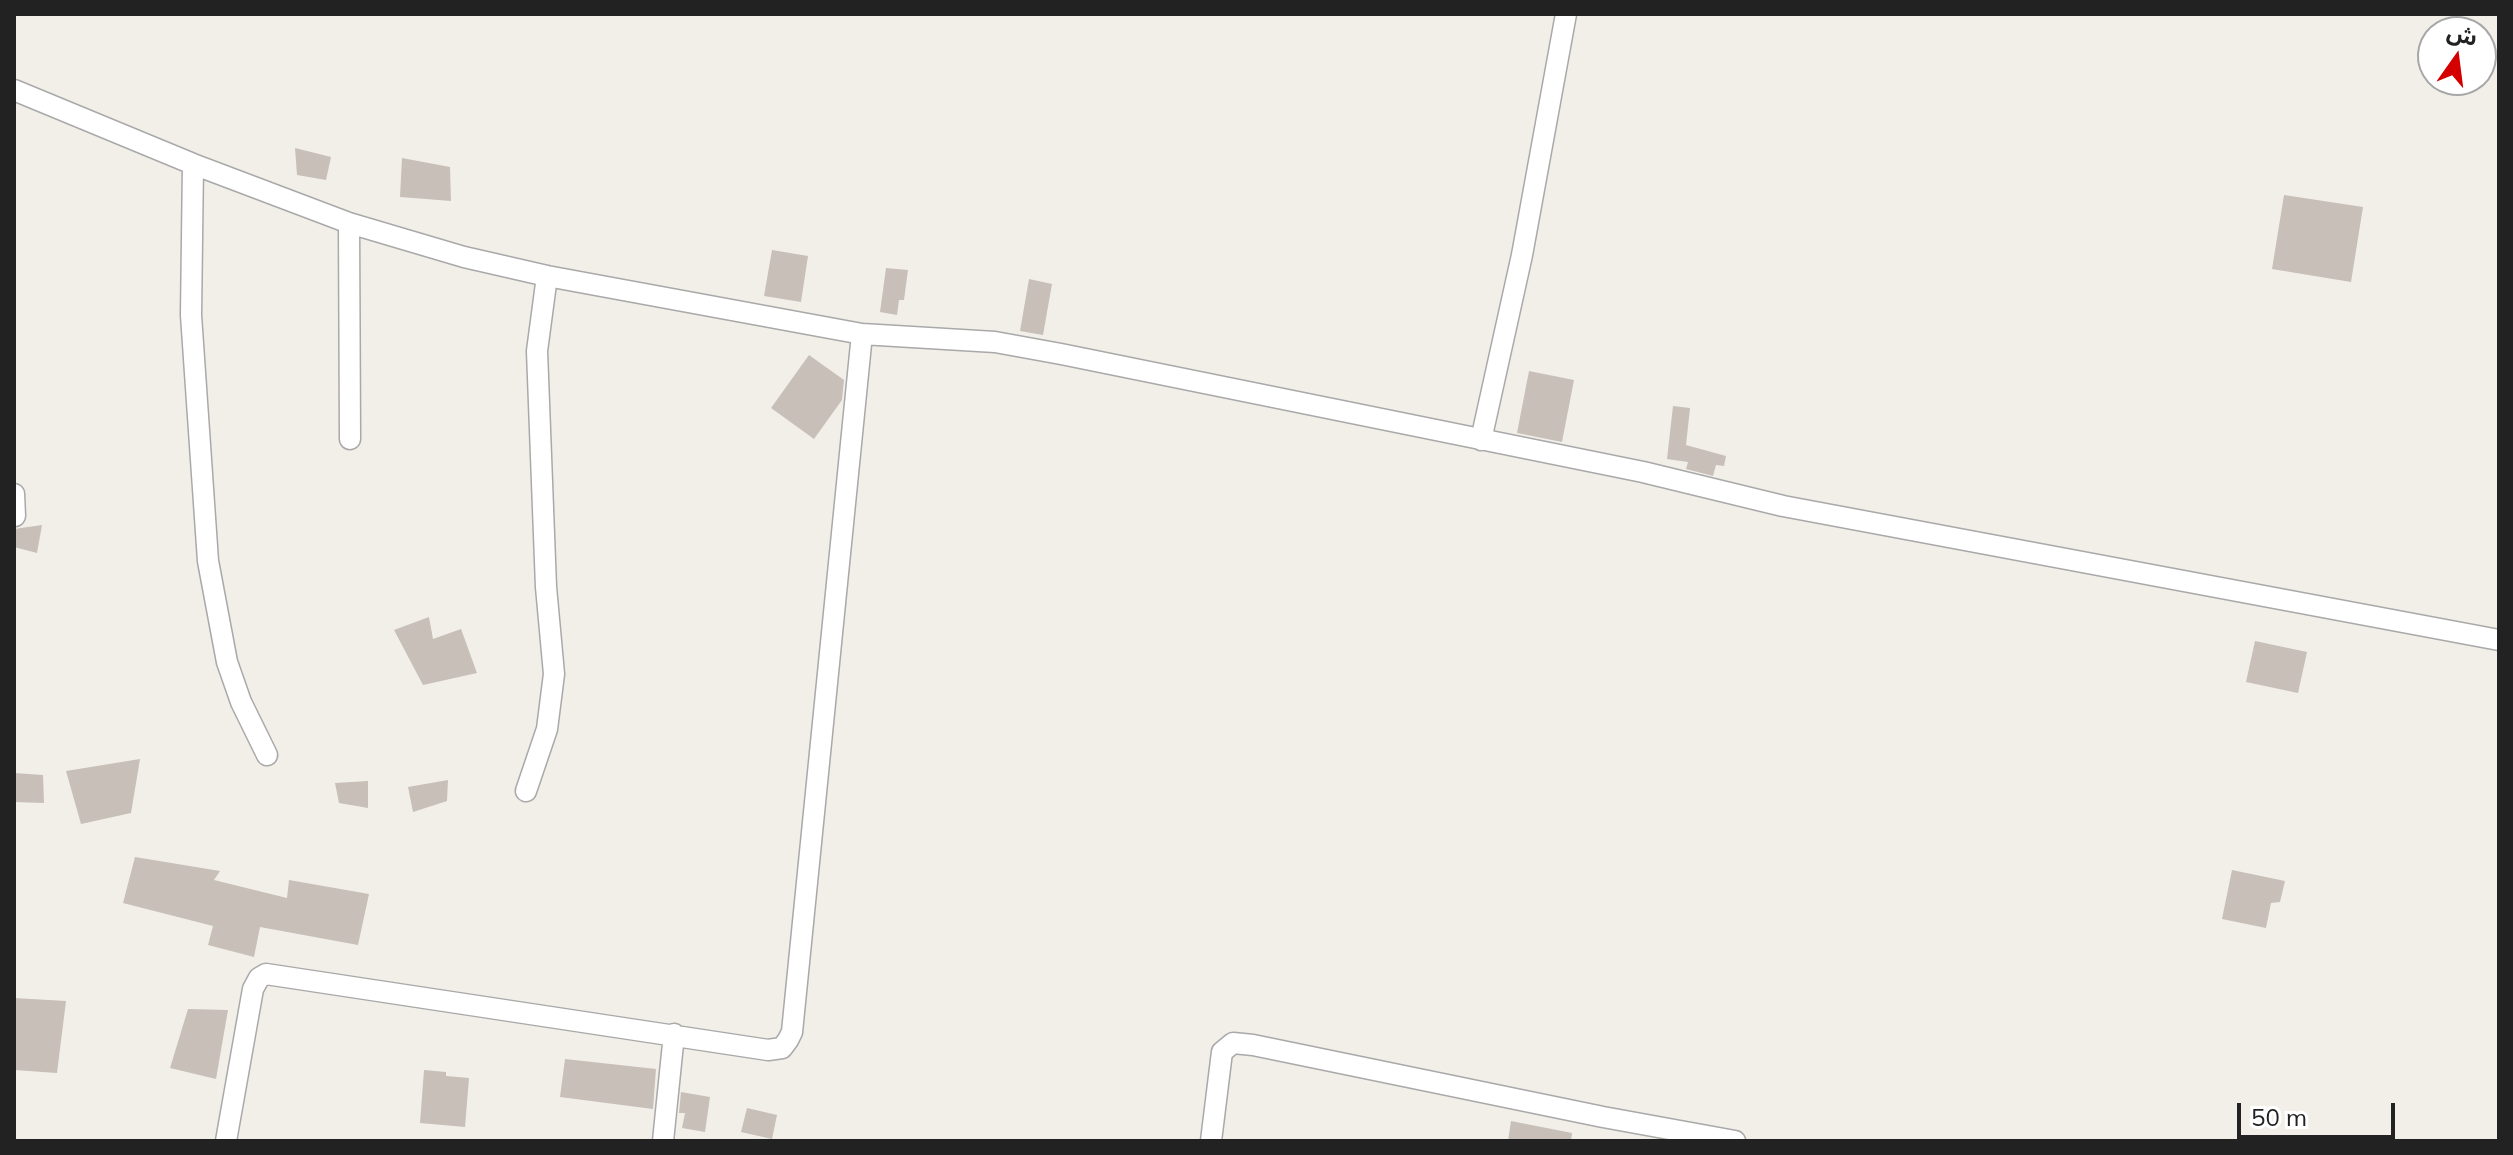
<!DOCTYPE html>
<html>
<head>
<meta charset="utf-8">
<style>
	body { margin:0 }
	#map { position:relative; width:2513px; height:1155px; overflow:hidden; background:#f2efe9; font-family:Mulish,"Noto Sans Arabic",sans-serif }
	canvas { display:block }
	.frame { position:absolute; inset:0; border:16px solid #222; pointer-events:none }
	.north { position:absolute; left:2417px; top:16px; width:80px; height:80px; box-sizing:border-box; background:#fff; border:2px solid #a7a7a7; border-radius:50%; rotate:14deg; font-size:22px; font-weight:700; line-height:32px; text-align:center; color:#222 }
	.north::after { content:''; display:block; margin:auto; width:28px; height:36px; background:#d40000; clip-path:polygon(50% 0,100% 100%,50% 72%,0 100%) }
	.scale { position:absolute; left:2237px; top:1103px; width:158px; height:36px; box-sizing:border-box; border:4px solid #222; border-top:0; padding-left:10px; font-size:24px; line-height:28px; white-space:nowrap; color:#222; -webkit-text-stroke:6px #fff; paint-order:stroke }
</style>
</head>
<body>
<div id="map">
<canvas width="2513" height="1155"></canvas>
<div class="frame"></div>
<div class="north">ش</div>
<div class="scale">50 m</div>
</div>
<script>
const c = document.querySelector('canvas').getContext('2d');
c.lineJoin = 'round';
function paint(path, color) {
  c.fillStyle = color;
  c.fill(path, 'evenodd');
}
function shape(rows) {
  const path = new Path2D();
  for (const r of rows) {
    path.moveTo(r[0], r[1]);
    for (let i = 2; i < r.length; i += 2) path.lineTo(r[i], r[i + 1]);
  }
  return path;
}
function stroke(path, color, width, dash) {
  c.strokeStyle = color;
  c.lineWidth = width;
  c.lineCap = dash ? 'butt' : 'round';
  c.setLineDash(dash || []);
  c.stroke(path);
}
paint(shape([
	[295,148,331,157,326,180,297,175],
	[402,158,450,167,451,201,400,197],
	[2284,195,2363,207,2351,282,2272,269],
	[772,250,808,256,801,302,764,296],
	[886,268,908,270,904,300,899,300,897,315,880,312],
	[1029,279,1052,284,1043,335,1020,331],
	[809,355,844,380,842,400,814,439,771,408],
	[1529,371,1574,380,1562,442,1517,433],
	[1673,406,1690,408,1686,445,1726,456,1724,466,1716,465,1713,476,1686,469,1688,462,1667,459],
	[42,525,37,553,14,547,14,529],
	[429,617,433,639,461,629,477,673,423,685,394,630],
	[2255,641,2307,652,2298,693,2246,682],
	[140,759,131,813,81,824,66,771],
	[14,773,43,775,44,803,14,802],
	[448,780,447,801,413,812,408,787],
	[368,781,368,808,339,803,335,783],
	[135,857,220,871,214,880,287,898,289,880,369,894,358,945,260,927,254,957,208,945,213,926,123,903],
	[2232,870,2285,881,2280,902,2271,903,2266,928,2222,919],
	[14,998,66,1001,57,1073,14,1070],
	[188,1009,228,1010,216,1079,170,1068],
	[565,1059,656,1069,653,1109,560,1097],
	[424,1070,446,1072,446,1076,469,1078,465,1127,420,1123],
	[681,1092,710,1097,705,1132,682,1128,685,1113,679,1113],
	[747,1108,777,1115,772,1139,741,1132],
	[1511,1121,1572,1133,1571,1141,1508,1141]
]), '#c7bfb8');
const minor = shape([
	[14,90,193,164,349,223,464,257,547,276,862,334,995,342,1061,354,1643,472,1783,506,2499,640],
	[193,164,191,315,208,561,227,662,241,702,267,755],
	[349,223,350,439],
	[1481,440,1522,255,1566,14],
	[14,494,15,516],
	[526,791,547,729,554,674,546,587,537,351,547,276],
	[226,1141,253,989,259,978,266,974,768,1050,782,1048,788,1040,792,1032,862,334],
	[663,1141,674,1034],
	[1211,1141,1222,1052,1233,1043,1253,1045,1603,1117,1735,1141]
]);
stroke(minor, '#a9a9a9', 23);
stroke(minor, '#fff', 20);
</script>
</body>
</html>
